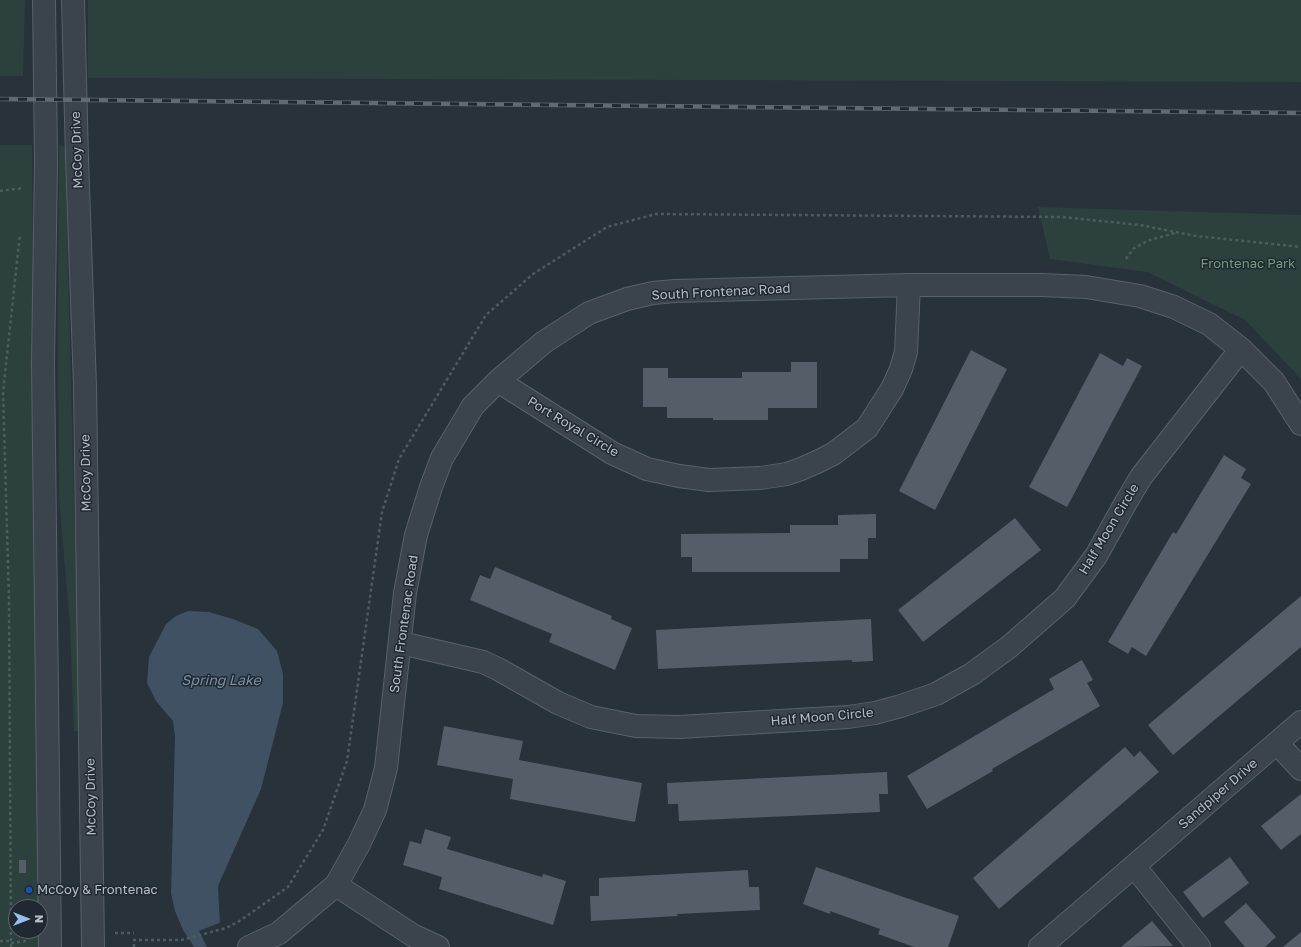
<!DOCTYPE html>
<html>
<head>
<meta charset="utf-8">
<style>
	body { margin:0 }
	#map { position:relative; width:1301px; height:947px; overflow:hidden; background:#27323b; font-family:"Golos Text",sans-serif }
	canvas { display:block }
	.north { position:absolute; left:8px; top:899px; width:40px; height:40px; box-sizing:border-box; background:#202831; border:1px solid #5c646d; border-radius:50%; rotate:90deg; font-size:11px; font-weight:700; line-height:16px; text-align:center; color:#b7bec7 }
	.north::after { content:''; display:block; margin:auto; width:14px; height:18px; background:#96c0ec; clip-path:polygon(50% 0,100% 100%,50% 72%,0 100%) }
</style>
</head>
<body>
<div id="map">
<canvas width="1301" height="947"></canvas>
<div class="north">N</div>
</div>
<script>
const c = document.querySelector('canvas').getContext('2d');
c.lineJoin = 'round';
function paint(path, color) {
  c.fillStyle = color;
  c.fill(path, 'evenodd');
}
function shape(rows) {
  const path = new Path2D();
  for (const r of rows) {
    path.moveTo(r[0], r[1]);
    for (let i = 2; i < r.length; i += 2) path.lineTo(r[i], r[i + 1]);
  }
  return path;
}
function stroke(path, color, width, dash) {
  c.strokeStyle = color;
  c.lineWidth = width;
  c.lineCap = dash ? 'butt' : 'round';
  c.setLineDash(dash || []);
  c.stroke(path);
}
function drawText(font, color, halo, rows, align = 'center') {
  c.font = font + ' "Golos Text",sans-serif';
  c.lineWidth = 3;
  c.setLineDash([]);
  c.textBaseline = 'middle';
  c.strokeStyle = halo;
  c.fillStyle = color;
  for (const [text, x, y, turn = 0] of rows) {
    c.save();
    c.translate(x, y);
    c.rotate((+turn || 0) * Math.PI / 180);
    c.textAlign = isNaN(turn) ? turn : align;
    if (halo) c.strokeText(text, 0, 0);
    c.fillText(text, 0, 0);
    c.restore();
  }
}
paint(shape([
	[0,0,25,0,23,76,0,76],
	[88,0,1301,0,1301,82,88,78],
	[0,145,32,145,38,907,16,907,16,931,38,931,39,947,0,947],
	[59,145,65,147,80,732,74,731,70,626,59,499,58,343],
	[1038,207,1301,215,1301,379,1245,320,1147,272,1050,259]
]), '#2c403e');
paint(shape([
	[188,611,209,612,233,619,258,629,277,651,283,674,283,703,261,789,218,886,220,925,229,947,194,947,183,930,175,911,171,893,175,736,173,721,156,701,147,683,149,657,166,624,176,616]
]), '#3f5162');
paint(shape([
	[222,922,231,947,207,947,199,931]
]), '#27323b');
paint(shape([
	[971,350,1007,369,935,510,899,491],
	[1100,353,1123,366,1127,358,1142,366,1067,507,1029,487],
	[791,362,817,362,817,408,768,408,768,420,713,420,713,418,667,418,667,407,643,407,643,368,668,368,668,378,742,378,742,372,791,372],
	[1224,455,1246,469,1241,478,1251,484,1146,656,1132,647,1128,654,1108,642,1173,532,1176,534],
	[876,514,876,538,868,538,868,559,840,559,840,572,692,572,692,557,681,557,681,534,790,533,790,525,838,525,838,515],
	[1015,518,1041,550,923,642,898,610],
	[495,567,612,616,611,619,632,628,615,670,549,642,552,634,470,600,480,575,490,579],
	[1301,596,1301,647,1173,755,1148,725],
	[871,619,873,661,852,662,852,660,658,669,656,630],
	[1082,660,1093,680,1087,683,1100,706,992,769,993,771,927,809,907,776,1054,689,1049,679],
	[444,726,523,741,519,760,642,783,635,822,510,799,513,779,437,765],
	[1125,747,1134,757,1140,751,1159,772,999,909,973,878],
	[887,772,888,794,879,794,880,812,679,821,678,804,668,804,667,783],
	[1301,794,1301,834,1281,850,1261,826],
	[425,829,451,837,447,849,542,877,543,874,566,881,553,925,439,889,442,877,403,865,410,841,421,844],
	[1230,857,1249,883,1203,918,1183,892],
	[19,860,26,860,26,873,19,873],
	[816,867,959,916,948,947,914,947,878,934,880,929,830,911,830,914,803,904],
	[748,870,749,887,759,887,760,910,677,914,678,916,591,921,590,896,599,896,599,878],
	[1246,903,1276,937,1265,947,1245,947,1224,922],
	[1152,921,1173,946,1121,947],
	[1301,932,1301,947,1283,947]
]), '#535e69');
const minor = shape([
	[498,381,612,453,647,469,679,476,709,480,760,478,787,474,801,469,817,462,833,454,867,428,892,389,901,369,906,352,909,285],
	[401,643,483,662,498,669,558,703,591,717,636,726,679,727,848,717,875,713,901,706,936,694,972,674,1009,647,1065,598,1096,556,1125,504,1141,477,1241,349],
	[1277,743,1301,769],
	[1134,866,1199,947],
	[336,885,414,936,438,947],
	[249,947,279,933,336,885,359,844,375,810,386,768,405,593,416,535,431,487,442,458,473,406,498,381,544,342,589,313,627,299,653,293,675,291,909,285,1041,285,1086,287,1140,296,1174,307,1209,324,1241,349,1274,382,1301,424],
	[1040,947,1301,722]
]);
const tertiary = shape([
	[44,0,46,162,43,363,50,947],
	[73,0,77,158,85,386,93,947]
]);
stroke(minor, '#59616a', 24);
stroke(tertiary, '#59616a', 24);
stroke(shape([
	[0,191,23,188],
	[1126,259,1133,249,1147,241,1175,233],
	[115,933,134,933],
	[0,941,9,941,11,943,26,941],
	[11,947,9,599,3,392,20,234],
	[134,947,134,940,182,940,226,928,238,922,288,887,323,830,347,761,382,512,399,459,486,315,533,274,607,227,656,214,1062,217,1140,225,1196,236,1301,247]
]), '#4b5d5d', 2.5, [3, 3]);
stroke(minor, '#3b434c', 22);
stroke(tertiary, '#3b434c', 22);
const rail = shape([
	[0,99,1301,113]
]);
stroke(rail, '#5f6a74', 4.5);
stroke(rail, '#202831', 3, [9]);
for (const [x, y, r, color] of [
	[29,890,4,"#1a4fb4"]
]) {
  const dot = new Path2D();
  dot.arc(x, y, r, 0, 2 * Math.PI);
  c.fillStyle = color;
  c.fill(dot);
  stroke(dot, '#202831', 1.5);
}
drawText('13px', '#b7bec7', '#202831', [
	["McCoy Drive",77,150,-92],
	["South Frontenac Road",721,292,-3],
	["Port Royal Circle",573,427,31],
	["McCoy Drive",86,473,-91],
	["Half Moon Circle",1109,529,-59],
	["South Frontenac Road",404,624,-82],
	["Half Moon Circle",822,717,-5],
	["Sandpiper Drive",1218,794,-41],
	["McCoy Drive",91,797,-91]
]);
drawText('13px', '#779a7c', '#202831', [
	["Frontenac Park",1248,264]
]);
drawText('13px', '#b7bec7', '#202831', [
	["McCoy & Frontenac",37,890]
], 'left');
drawText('italic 14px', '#7b92a7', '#202831', [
	["Spring Lake",221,681]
]);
</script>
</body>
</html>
